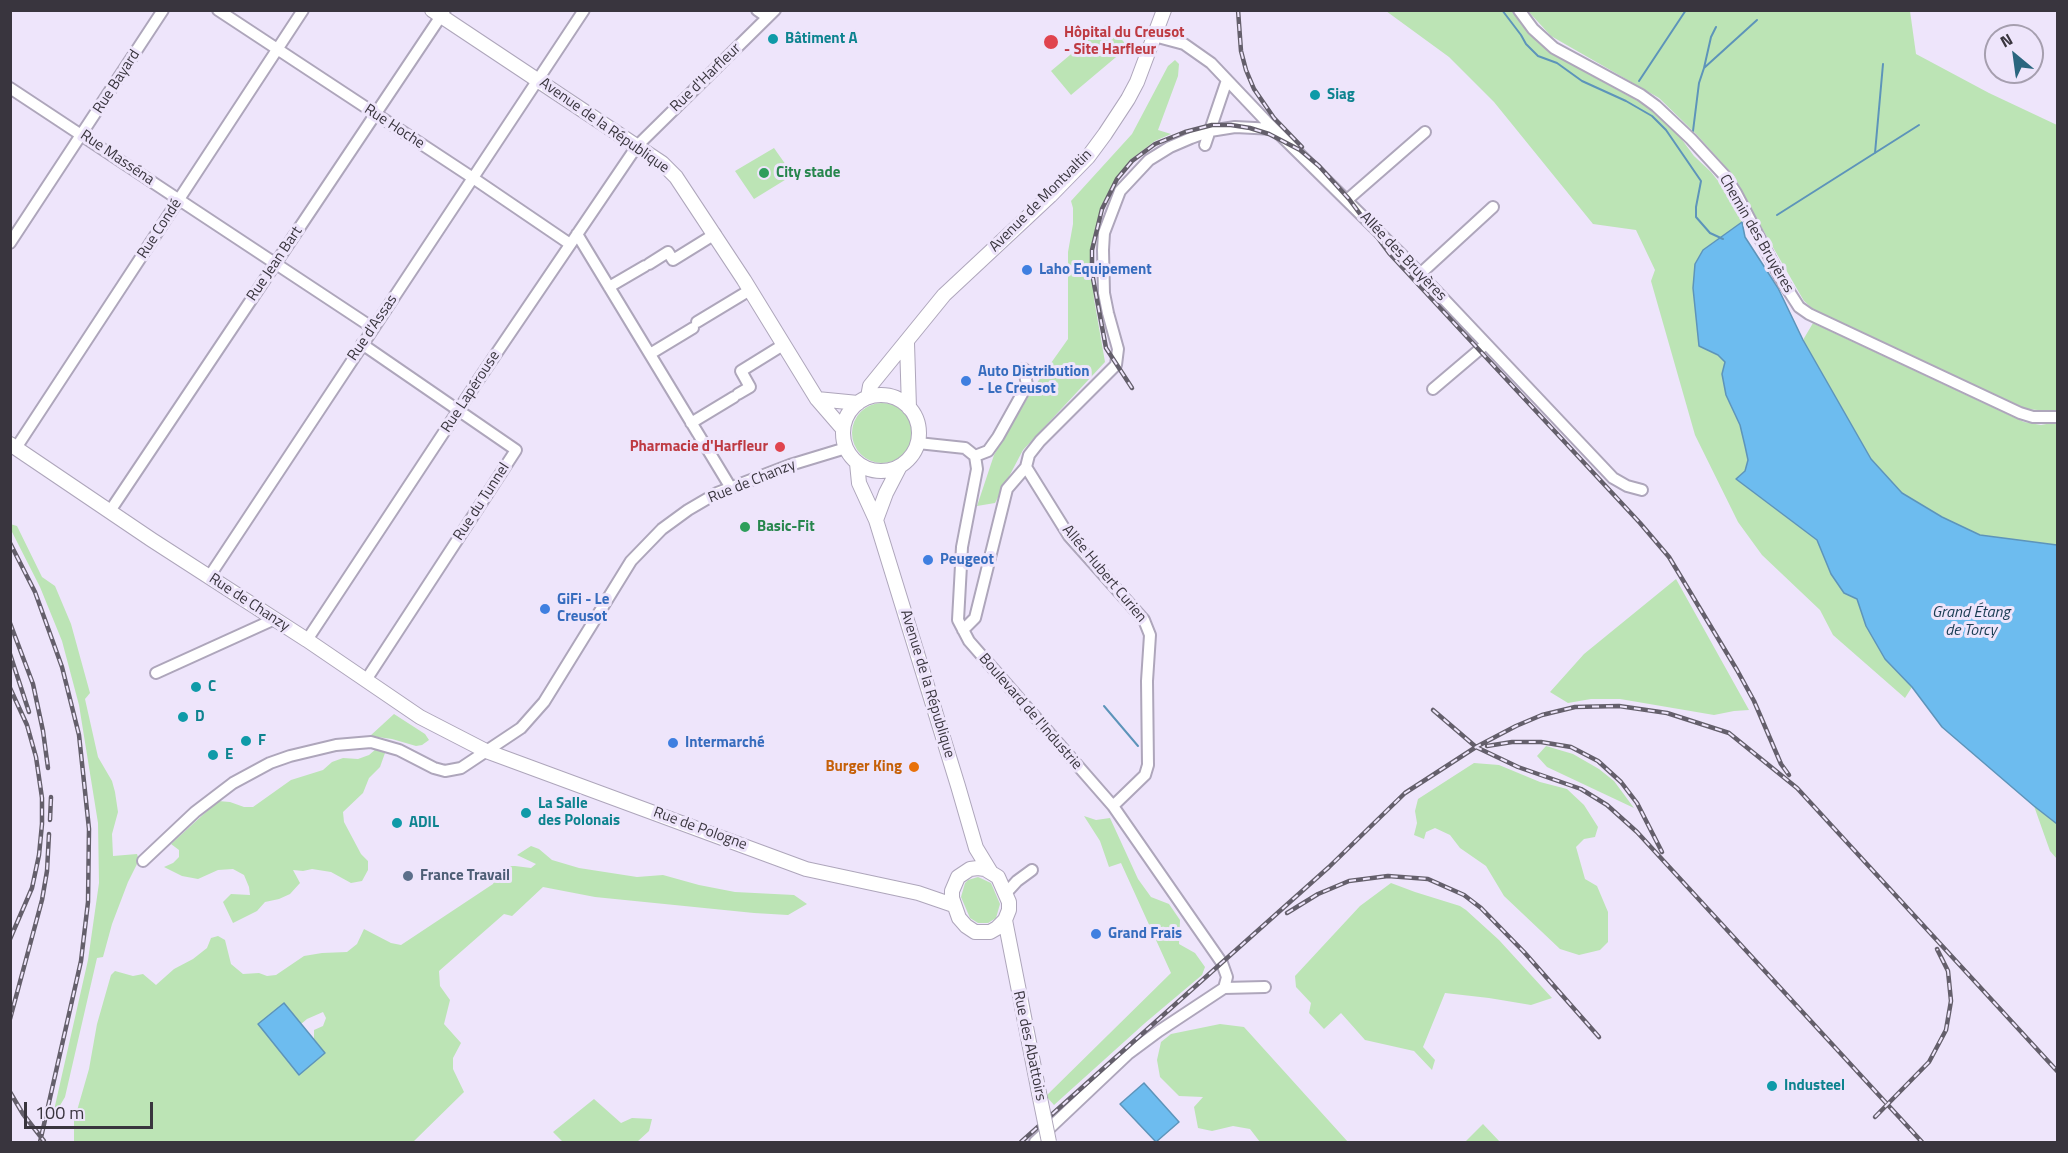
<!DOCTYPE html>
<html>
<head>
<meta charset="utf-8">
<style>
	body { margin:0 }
	#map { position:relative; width:2068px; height:1153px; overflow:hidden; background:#eee5fb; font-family:"Titillium Web",sans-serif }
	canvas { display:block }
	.frame { position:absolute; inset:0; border:12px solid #39353e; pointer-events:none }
	.north { position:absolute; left:1984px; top:24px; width:60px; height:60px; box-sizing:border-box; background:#eee5fb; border:2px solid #a69faf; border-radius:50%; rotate:331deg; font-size:16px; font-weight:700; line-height:24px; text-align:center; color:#39353e }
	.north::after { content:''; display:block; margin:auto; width:21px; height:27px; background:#2b667f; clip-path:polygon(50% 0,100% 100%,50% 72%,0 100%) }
	.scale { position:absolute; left:24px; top:1102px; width:129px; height:27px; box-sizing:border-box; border:3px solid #39353e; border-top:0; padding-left:8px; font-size:18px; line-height:21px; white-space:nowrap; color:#39353e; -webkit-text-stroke:4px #eee5fb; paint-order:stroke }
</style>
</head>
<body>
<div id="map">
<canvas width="2068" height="1153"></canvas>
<div class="frame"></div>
<div class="north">N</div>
<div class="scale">100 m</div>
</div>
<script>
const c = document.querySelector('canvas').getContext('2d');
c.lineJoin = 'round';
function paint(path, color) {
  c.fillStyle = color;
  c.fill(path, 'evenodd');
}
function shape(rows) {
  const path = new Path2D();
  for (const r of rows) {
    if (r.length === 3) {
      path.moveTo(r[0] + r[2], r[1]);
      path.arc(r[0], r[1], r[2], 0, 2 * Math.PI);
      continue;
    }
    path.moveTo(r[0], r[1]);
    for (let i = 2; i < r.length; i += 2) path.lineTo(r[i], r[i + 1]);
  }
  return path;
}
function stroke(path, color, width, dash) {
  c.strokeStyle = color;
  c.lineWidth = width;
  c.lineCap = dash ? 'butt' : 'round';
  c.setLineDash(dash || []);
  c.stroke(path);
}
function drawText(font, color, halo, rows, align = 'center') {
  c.font = font + ' "Titillium Web",sans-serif';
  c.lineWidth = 6;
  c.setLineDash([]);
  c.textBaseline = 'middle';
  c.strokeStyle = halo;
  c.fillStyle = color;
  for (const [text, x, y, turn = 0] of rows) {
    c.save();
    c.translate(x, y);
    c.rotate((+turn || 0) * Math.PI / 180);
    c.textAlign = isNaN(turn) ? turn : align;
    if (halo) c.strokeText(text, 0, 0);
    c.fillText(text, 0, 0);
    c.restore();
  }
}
paint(shape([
	[1386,11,1512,11,1543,46,1576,67,1647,106,1680,137,1694,156,1711,172,1726,191,1742,222,1703,250,1693,288,1699,345,1718,355,1725,362,1722,374,1726,395,1740,425,1745,446,1748,460,1745,471,1736,479,1817,540,1831,574,1844,593,1857,599,1866,626,1885,659,1912,687,1905,698,1833,635,1820,610,1762,555,1738,522,1695,435,1651,281,1655,270,1636,230,1593,224,1494,102,1449,57],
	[1528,11,1910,11,1916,54,1989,93,2057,125,2057,410,2050,411,2026,409,2009,404,1814,310,1804,301,1748,204,1735,177,1697,135,1659,98,1551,36],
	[1108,23,1128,47,1071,95,1051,71],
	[1175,60,1179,64,1178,76,1158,130,1171,134,1155,141,1130,160,1104,201,1092,243,1094,299,1105,362,1023,450,995,503,977,506,994,455,1034,387,1068,339,1068,252,1073,224,1073,208,1071,201,1132,134,1168,66],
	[774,148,793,175,754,199,735,171],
	[1813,323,2024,422,2041,425,2057,422,2057,545,1980,535,1942,517,1902,493,1871,459,1803,340],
	[882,433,30],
	[10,524,17,526,42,577,55,586,71,624,90,693,85,699,98,757,112,781,115,792,118,812,112,834,113,856,137,854,139,860,128,882,112,924,103,957,97,958,65,1097,52,1119,88,960,99,883,98,823,79,705,62,641,40,587,11,530],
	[1676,579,1749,710,1734,711,1714,715,1620,699,1591,699,1568,703,1550,692,1584,654],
	[394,714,425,734,429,740,422,745,416,746,392,739,370,736],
	[1546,746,1573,754,1599,769,1614,781,1634,808,1547,767,1537,756],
	[376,749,385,753,380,767,369,778,363,793,343,812,344,822,361,854,368,861,368,870,362,881,351,883,331,872,312,869,303,871,293,870,300,883,290,894,279,899,265,902,257,911,233,923,223,902,231,894,250,895,249,887,244,875,233,869,218,870,198,879,182,876,164,867,173,863,179,857,179,850,171,844,218,801,230,802,244,807,253,807,291,780,323,770,332,762,343,758,358,759,369,755],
	[1474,763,1499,765,1540,782,1567,789,1584,805,1598,827,1595,837,1584,839,1576,847,1585,879,1597,886,1608,912,1608,942,1600,950,1579,955,1560,949,1504,896,1486,866,1460,848,1450,835,1435,828,1426,832,1424,839,1414,835,1417,823,1415,811,1418,799],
	[2034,806,2057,824,2057,859,2050,851],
	[1084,816,1096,820,1110,818,1138,879,1151,897,1169,904,1180,920,1179,944,1195,953,1205,967,1202,975,1145,1023,1054,1105,1046,1096,1171,973,1121,863,1109,867,1100,841],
	[531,846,539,849,552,860,579,868,637,877,663,875,699,885,735,892,794,895,807,904,788,915,754,913,595,897,543,887,512,916,504,914,439,971,440,986,450,1000,444,1024,461,1043,453,1058,453,1069,464,1092,413,1142,74,1142,74,1121,89,1069,97,1024,111,975,115,971,133,976,143,974,156,985,174,969,193,959,207,948,211,938,218,936,225,940,231,964,243,974,259,973,267,976,276,975,304,956,322,953,347,952,357,944,364,929,391,943,401,945,493,884,500,869,505,866,515,866,531,868,536,864,517,855],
	[284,1003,301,1024,307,1019,323,1012,326,1018,323,1026,314,1030,314,1039,325,1053],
	[978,877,991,883,1000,904,996,918,988,923,978,923,970,918,961,897,965,883,968,880],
	[1391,883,1415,892,1460,906,1466,910,1499,940,1552,998,1531,1005,1489,998,1445,993,1423,1047,1435,1060,1432,1070,1414,1051,1365,1040,1341,1013,1324,1029,1309,1013,1311,1003,1296,987,1295,976,1360,906],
	[1220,1024,1244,1027,1348,1142,1260,1142,1250,1129,1233,1126,1212,1131,1198,1128,1194,1107,1203,1097,1179,1096,1160,1077,1157,1060,1161,1042,1171,1034],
	[594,1099,621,1123,632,1118,652,1119,649,1131,637,1142,563,1142,553,1132],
	[1483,1124,1500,1142,1465,1142]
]), '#bce4b5');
const water = shape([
	[1742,222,1745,237,1778,288,1803,340,1871,459,1902,493,1942,517,1980,535,2057,545,2057,824,2034,806,1942,727,1912,687,1885,659,1866,626,1857,599,1844,593,1831,574,1817,540,1736,479,1745,471,1748,460,1745,446,1740,425,1726,395,1722,374,1725,362,1718,355,1699,346,1693,288,1695,264,1703,250,1742,222],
	[284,1003,325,1053,299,1075,258,1024,284,1003],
	[1144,1083,1179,1122,1156,1142,1120,1104,1144,1083]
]);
paint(water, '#6dbcef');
stroke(water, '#5d94ba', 1.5);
stroke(shape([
	[1502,10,1521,35,1526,44,1538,56,1557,63,1582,81,1626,101,1652,116,1666,130,1701,181,1696,207,1696,217,1710,233,1723,239],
	[1704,68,1711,37,1716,27],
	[1639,81,1686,10],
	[1693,131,1699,83,1704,68,1757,20],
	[1875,153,1883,64],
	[1777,215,1919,125],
	[1104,706,1138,746]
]), '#5d94ba', 2);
const street = shape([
	[218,10,473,178,570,244],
	[757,10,767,17],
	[1519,10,1533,29,1554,48,1641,95,1656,106,1691,139,1725,176,1736,193,1781,279,1799,307,1809,314,2020,413,2033,417,2058,417],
	[1154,36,1184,44,1211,63,1266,121,1406,259,1613,478,1627,486,1642,490],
	[10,88,373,328],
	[1205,145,1227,80],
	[1347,200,1425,132],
	[577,234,731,488],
	[10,243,163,10],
	[649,264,668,252,673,260,715,234],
	[1420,274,1493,207],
	[609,287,645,266],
	[697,322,750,290],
	[362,344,516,450,366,680],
	[650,354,693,328],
	[1433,389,1486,344],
	[738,394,750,387,741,371,783,345],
	[691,423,734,397],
	[918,443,965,448,975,456,977,469,962,547,958,620,969,641,1113,806,1222,963,1227,977,1224,988],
	[16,448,303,10],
	[975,456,988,451,998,437,1027,385,1024,369],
	[110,511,445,10],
	[209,577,584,10],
	[963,630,975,618,1007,489,1026,467],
	[307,640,479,379,637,146,775,10],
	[156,673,275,619],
	[1113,806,1145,775,1148,765,1147,681,1150,635,1144,620,1069,536,1026,467,1029,455,1040,441,1116,365,1118,349,1108,313,1104,293,1103,250,1104,233,1120,191,1149,160,1170,147,1191,138,1210,131,1235,127,1274,129],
	[143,861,195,812,233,783,270,763,290,756,336,745,371,742,399,750,434,768,445,771,461,768,521,728,544,702,631,561,662,529,688,510,717,493,790,465,846,448],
	[1006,893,1017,881,1032,870],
	[1035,1142,1128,1054,1159,1031,1224,988,1265,987]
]);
const secondary = shape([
	[432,10,662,163,676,177,744,280,817,399,843,429],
	[907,343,909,408],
	[881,433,38],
	[868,397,870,386,944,295,1050,196,1088,157,1105,134,1128,99,1137,82,1164,10],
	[817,399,858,403],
	[10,444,152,540,307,640,420,717,486,751,806,869,918,893,953,905],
	[857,463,859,483,876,520,958,786,976,848,990,871],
	[876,520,886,493,900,466],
	[978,868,985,869,998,877,1009,902,1009,910,1005,920,997,928,990,932,975,932,966,926,959,918,952,898,952,891,958,877,970,869,978,868],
	[1005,920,1039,1093]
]);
stroke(street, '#aea6bb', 14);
stroke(secondary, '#aea6bb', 16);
stroke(street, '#fff', 10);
stroke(secondary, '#fff', 14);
const rail = shape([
	[1238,10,1241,51,1246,70,1254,89,1274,118,1302,147],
	[1132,388,1106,348,1092,273,1092,250,1102,209,1117,179,1132,161,1155,144,1185,132,1212,125,1231,125,1250,128,1269,134,1300,150,1319,166,1349,199,1389,253,1640,523,1669,557,1737,670,1754,701,1781,764,1789,775],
	[10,543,35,592,62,667,79,735,89,829,88,902,81,961,40,1142],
	[10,623,33,684,43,731,48,768],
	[10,654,29,712],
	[10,688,27,725,36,757,42,798,42,824,39,855,32,888,10,939],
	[1433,710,1476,747,1518,767,1581,789,1607,805,1637,832,1922,1142],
	[1487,746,1512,742,1541,742,1571,747,1598,761,1621,782,1637,803,1662,852],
	[50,820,51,797],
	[1287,913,1318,894,1349,881,1388,876,1428,879,1464,895,1481,908,1524,952,1599,1037],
	[10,1019,42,900,47,871,49,834],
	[10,1092,23,1114,44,1141],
	[1875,1117,1929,1062,1946,1030,1951,1001,1948,971,1937,949],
	[1021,1142,1329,867,1405,793,1476,747,1516,726,1542,715,1575,707,1619,706,1667,713,1729,733,1797,788,2058,1072]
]);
stroke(rail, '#645f6b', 4.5);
stroke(rail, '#eee5fb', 2, [7]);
const secondaryBridge = shape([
	[1039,1093,1049,1142]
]);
stroke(secondaryBridge, '#aea6bb', 16, []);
stroke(secondaryBridge, '#fff', 14);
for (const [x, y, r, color] of [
	[773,39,6,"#0f9aa8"],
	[1051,42,8,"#e0444e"],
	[1315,95,6,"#0f9aa8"],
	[764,173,6,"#2e9e5b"],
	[1027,270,6,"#3f7fe0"],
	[966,381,6,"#3f7fe0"],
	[780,447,6,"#e0444e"],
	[745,527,6,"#2e9e5b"],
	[928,560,6,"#3f7fe0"],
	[545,609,6,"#3f7fe0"],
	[196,687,6,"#0f9aa8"],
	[183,717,6,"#0f9aa8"],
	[246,741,6,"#0f9aa8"],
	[673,743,6,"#3f7fe0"],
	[213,755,6,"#0f9aa8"],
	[914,767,6,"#e8710a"],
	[526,813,6,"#0f9aa8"],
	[397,823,6,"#0f9aa8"],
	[408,876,6,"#5c6f8a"],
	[1096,934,6,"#3f7fe0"],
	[1772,1086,6,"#0f9aa8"]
]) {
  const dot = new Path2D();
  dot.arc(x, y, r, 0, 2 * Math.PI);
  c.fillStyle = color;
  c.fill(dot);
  stroke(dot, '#eee5fb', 2);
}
drawText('bold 15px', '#be3a42', '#eee5fb', [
	["Hôpital du Creusot",1064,33],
	["- Site Harfleur",1064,50],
	["Pharmacie d'Harfleur",768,447,"right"]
], 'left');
drawText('bold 15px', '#0d838f', '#eee5fb', [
	["Bâtiment A",785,39],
	["Siag",1327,95],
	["C",208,687],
	["D",195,717],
	["F",258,741],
	["E",225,755],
	["La Salle",538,804],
	["des Polonais",538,821],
	["ADIL",409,823],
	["Industeel",1784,1086]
], 'left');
drawText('15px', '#39353e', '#eee5fb', [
	["Rue d'Harfleur",706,78,-44],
	["Rue Bayard",117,82,-57],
	["Avenue de la République",604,126,35],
	["Rue Hoche",394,127,33],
	["Rue Masséna",117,158,34],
	["Avenue de Montvaltin",1041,201,-45],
	["Rue Condé",160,229,-57],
	["Chemin des Bruyères",1756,234,60],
	["Allée des Bruyères",1403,257,46],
	["Rue Jean Bart",275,264,-56],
	["Rue d'Assas",373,328,-56],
	["Rue Lapérouse",471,392,-57],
	["Rue de Chanzy",752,482,-22],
	["Rue du Tunnel",482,502,-57],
	["Allée Hubert Curien",1104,574,50],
	["Rue de Chanzy",249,603,33],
	["Avenue de la République",927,684,73],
	["Boulevard de l'Industrie",1030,712,49],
	["Rue de Pologne",700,829,20],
	["Rue des Abattoirs",1029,1046,78]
]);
drawText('bold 15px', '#27864d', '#eee5fb', [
	["City stade",776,173],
	["Basic-Fit",757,527]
], 'left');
drawText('bold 15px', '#366cbe', '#eee5fb', [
	["Laho Equipement",1039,270],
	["Auto Distribution",978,372],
	["- Le Creusot",978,389],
	["Peugeot",940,560],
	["GiFi - Le",557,600],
	["Creusot",557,617],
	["Intermarché",685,743],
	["Grand Frais",1108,934]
], 'left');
drawText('bold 15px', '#c56008', '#eee5fb', [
	["Burger King",902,767]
], 'right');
drawText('bold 15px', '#4e5e75', '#eee5fb', [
	["France Travail",420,876]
], 'left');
drawText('italic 16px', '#1a3c52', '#eee5fb', [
	["Grand Étang",1971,613],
	["de Torcy",1971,631]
]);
</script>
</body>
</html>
